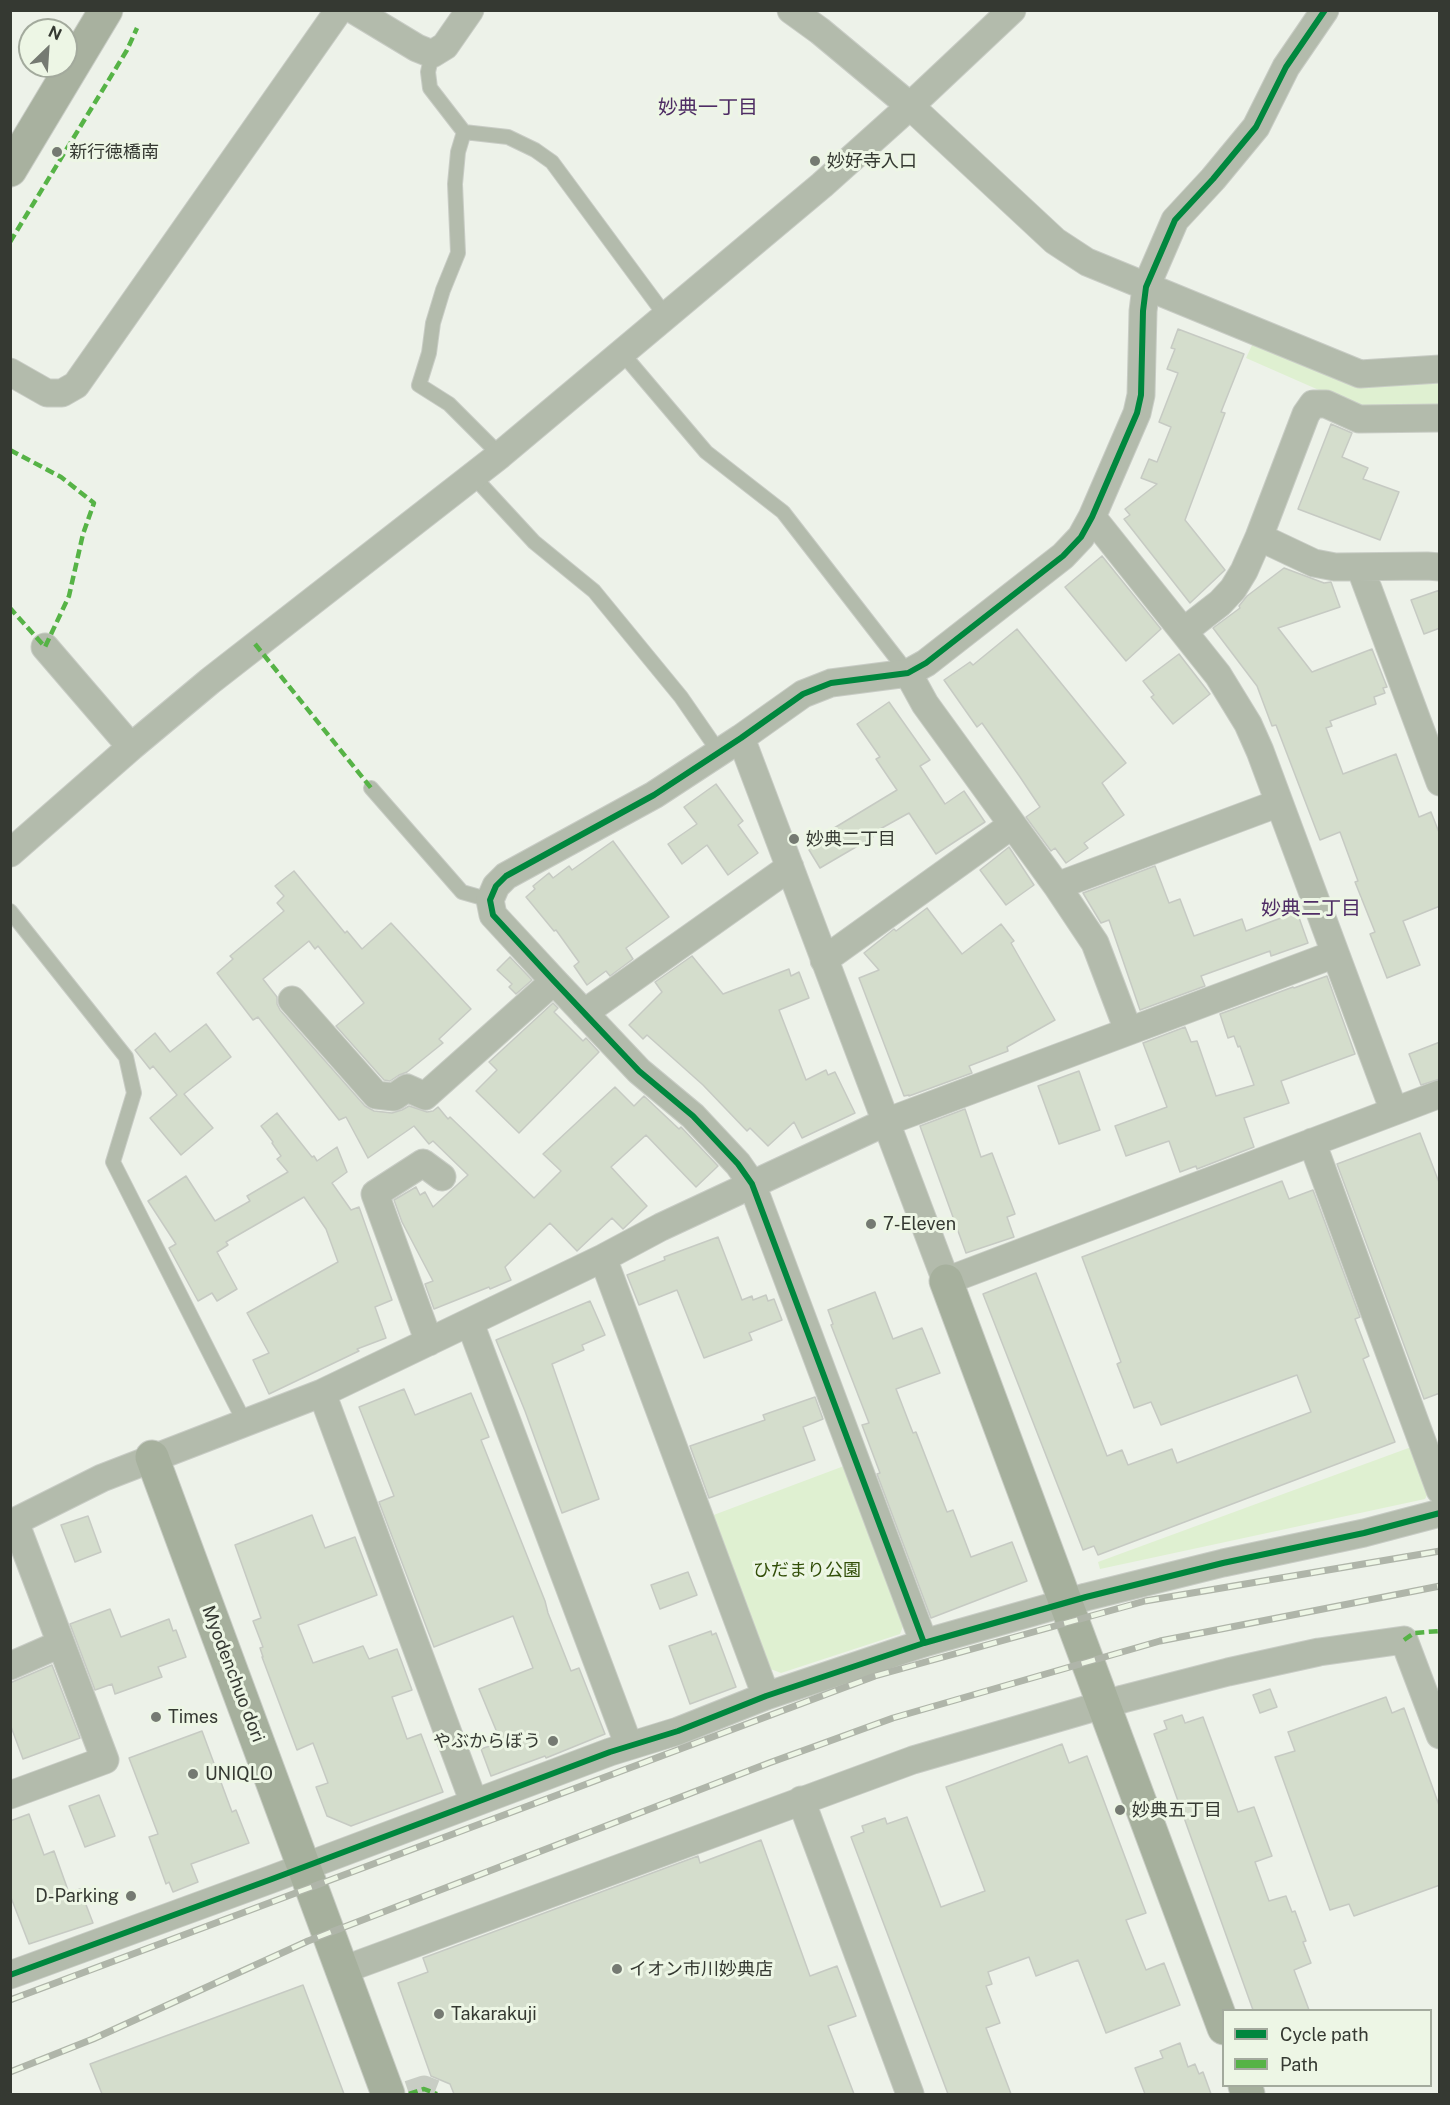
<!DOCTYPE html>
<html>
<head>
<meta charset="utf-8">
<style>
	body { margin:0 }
	#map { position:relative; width:1450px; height:2105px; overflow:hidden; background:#edf2e9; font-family:"Public Sans",sans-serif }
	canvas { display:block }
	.frame { position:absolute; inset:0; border:12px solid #353932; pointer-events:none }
	.legend { position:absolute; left:1222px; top:2009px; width:210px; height:78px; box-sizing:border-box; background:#edf6e5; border:2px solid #a3aa9d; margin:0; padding:8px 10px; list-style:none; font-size:18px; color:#353932 }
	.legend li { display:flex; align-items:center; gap:12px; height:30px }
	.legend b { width:30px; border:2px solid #a3aa9d }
	.north { position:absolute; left:18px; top:18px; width:60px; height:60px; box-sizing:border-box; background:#edf6e5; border:2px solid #a3aa9d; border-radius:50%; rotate:25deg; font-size:16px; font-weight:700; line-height:24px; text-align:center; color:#353932 }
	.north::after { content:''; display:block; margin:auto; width:21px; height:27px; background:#757a72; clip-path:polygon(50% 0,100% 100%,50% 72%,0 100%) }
</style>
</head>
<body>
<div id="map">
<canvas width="1450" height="2105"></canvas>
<div class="frame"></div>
<ul class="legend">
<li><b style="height:8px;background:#00873e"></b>Cycle path</li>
<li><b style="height:8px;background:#56b346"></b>Path</li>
</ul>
<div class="north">N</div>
</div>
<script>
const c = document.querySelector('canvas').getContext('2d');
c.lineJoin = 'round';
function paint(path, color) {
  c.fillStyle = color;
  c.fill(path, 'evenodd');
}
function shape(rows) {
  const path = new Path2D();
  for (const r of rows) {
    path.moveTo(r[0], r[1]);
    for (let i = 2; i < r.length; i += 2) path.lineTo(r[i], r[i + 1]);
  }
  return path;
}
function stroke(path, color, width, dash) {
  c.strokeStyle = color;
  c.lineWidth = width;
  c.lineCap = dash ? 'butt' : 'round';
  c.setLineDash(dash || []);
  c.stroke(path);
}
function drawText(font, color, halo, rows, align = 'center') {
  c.font = font + ' "Public Sans","Noto Sans JP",sans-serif';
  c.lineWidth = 6;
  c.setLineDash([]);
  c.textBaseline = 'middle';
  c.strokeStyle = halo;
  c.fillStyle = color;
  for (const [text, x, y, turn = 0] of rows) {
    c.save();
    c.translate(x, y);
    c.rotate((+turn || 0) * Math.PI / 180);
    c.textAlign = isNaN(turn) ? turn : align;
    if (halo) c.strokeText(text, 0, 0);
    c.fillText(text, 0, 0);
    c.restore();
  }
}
paint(shape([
	[1254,341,1439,380,1439,407,1362,409,1246,358],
	[1414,1446,1431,1488,1425,1499,1100,1569,1098,1562],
	[844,1466,904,1624,900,1634,781,1673,768,1668,711,1516]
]), '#dff0d1');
const building = shape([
	[1178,329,1244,354,1221,412,1225,413,1185,520,1225,570,1190,603,1124,519,1130,515,1125,509,1157,484,1141,478,1149,459,1157,462,1171,427,1159,422,1178,373,1167,369,1175,349,1171,348,1178,329],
	[1331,424,1352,433,1342,457,1368,468,1363,479,1399,492,1380,540,1298,509,1331,424],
	[1102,556,1161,629,1126,661,1065,587,1102,556],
	[1284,568,1324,583,1331,582,1340,607,1278,628,1312,672,1372,649,1387,687,1383,688,1385,693,1374,697,1376,704,1330,721,1332,726,1326,728,1343,774,1396,754,1419,817,1431,812,1440,835,1440,906,1403,921,1420,965,1387,978,1370,934,1375,932,1355,882,1358,881,1340,832,1320,840,1276,725,1272,726,1257,686,1213,628,1240,608,1239,606,1247,596,1284,568],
	[1440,590,1440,628,1424,634,1411,600,1440,590],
	[1017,629,1126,763,1102,783,1124,815,1084,843,1088,848,1066,863,1055,848,1051,851,1026,817,1040,807,1020,777,982,723,977,727,944,680,970,662,973,665,1017,629],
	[1179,654,1210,694,1173,724,1151,697,1154,695,1143,681,1179,654],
	[889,702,930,760,920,766,945,804,964,791,985,822,936,854,909,813,871,834,873,837,820,868,806,845,897,790,876,759,880,757,857,724,889,702],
	[716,784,743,821,738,825,758,853,728,875,707,845,682,864,668,844,697,824,684,807,716,784],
	[613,841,669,917,626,948,633,959,610,976,606,971,587,985,574,966,579,962,556,930,554,931,526,897,535,889,533,886,549,873,553,878,569,866,572,870,613,841],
	[1009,847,1034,885,1006,905,980,870,1009,847],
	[1155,866,1169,903,1180,899,1194,936,1242,919,1246,931,1297,912,1308,943,1271,956,1270,951,1201,976,1205,986,1140,1010,1109,920,1101,923,1083,893,1155,866],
	[294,871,345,933,347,931,362,949,391,923,471,1009,439,1039,443,1043,407,1072,399,1075,390,1081,384,1080,336,1026,364,1003,318,946,315,949,309,941,263,979,277,997,277,1004,280,1010,365,1106,374,1111,392,1113,402,1110,409,1106,427,1112,433,1111,438,1107,448,1119,450,1117,534,1198,561,1171,543,1154,615,1087,634,1106,644,1096,679,1129,681,1127,718,1166,696,1187,646,1135,611,1167,647,1206,623,1229,612,1218,577,1251,550,1223,505,1267,511,1280,490,1289,489,1287,434,1309,425,1284,433,1281,402,1222,394,1200,416,1187,420,1195,425,1192,433,1207,468,1175,433,1141,429,1144,414,1126,368,1158,346,1117,339,1120,258,1017,253,1020,217,973,233,959,230,956,284,911,277,903,284,896,275,886,294,871],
	[927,908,962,954,1001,924,1014,941,1011,943,1055,1020,1007,1047,1008,1051,969,1066,972,1073,909,1096,909,1095,904,1096,859,978,879,970,864,953,894,929,896,931,927,908],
	[692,956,723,994,789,969,791,976,799,972,809,998,779,1010,806,1080,826,1070,828,1075,835,1072,855,1113,802,1138,794,1122,768,1146,750,1128,747,1131,703,1085,647,1035,643,1039,629,1025,662,992,655,982,692,956],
	[510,957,532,980,516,994,509,987,512,984,497,970,510,957],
	[1327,976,1355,1054,1281,1081,1289,1103,1244,1118,1254,1147,1197,1169,1196,1166,1180,1172,1169,1141,1126,1156,1115,1126,1167,1107,1143,1043,1185,1027,1191,1042,1197,1041,1216,1096,1254,1085,1240,1046,1238,1047,1234,1036,1228,1038,1220,1014,1293,987,1294,988,1327,976],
	[553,1003,558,1008,554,1012,583,1041,586,1038,599,1052,519,1133,476,1091,497,1070,489,1062,553,1003],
	[206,1024,231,1057,184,1094,213,1128,181,1155,150,1118,177,1095,153,1066,150,1069,135,1050,155,1033,170,1052,206,1024],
	[1440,1042,1440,1079,1421,1085,1409,1054,1440,1042],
	[1079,1071,1100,1130,1059,1144,1038,1086,1079,1071],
	[965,1109,981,1157,992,1153,1015,1214,1007,1217,1014,1237,966,1253,920,1126,965,1109],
	[277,1113,312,1157,314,1156,317,1161,337,1147,347,1172,332,1183,351,1210,359,1207,392,1300,375,1307,386,1338,357,1349,359,1351,269,1394,253,1360,269,1353,247,1313,338,1262,326,1229,304,1197,226,1242,228,1245,217,1252,237,1289,217,1301,212,1293,198,1301,169,1248,176,1244,148,1201,186,1176,215,1221,250,1201,247,1196,288,1172,277,1159,281,1156,272,1143,273,1142,261,1126,277,1113],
	[1420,1133,1440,1185,1440,1393,1424,1399,1337,1164,1420,1133],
	[1282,1181,1289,1199,1313,1190,1360,1317,1355,1319,1369,1356,1363,1359,1395,1442,1098,1555,1094,1546,1083,1550,983,1294,1036,1273,1107,1456,1122,1450,1128,1465,1172,1449,1177,1463,1311,1412,1297,1375,1161,1425,1151,1402,1134,1408,1117,1364,1121,1362,1082,1257,1282,1181],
	[718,1237,742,1300,752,1296,753,1300,766,1295,768,1301,774,1299,782,1320,749,1333,752,1340,704,1358,677,1290,639,1305,627,1275,665,1260,664,1257,718,1237],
	[875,1292,893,1339,922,1328,940,1373,896,1389,913,1433,916,1432,947,1512,953,1510,971,1557,1012,1542,1027,1581,931,1618,877,1474,880,1473,862,1425,869,1423,831,1325,833,1324,828,1310,875,1292],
	[590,1301,605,1335,582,1345,584,1350,552,1364,599,1499,562,1513,525,1411,496,1340,590,1301],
	[404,1389,415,1415,471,1393,489,1437,481,1440,545,1601,548,1613,571,1671,579,1668,605,1734,546,1758,545,1756,491,1776,481,1749,501,1742,479,1689,533,1668,513,1616,434,1647,379,1502,394,1496,359,1407,404,1389],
	[815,1397,823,1419,803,1427,815,1460,709,1498,690,1446,765,1420,763,1415,815,1397],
	[312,1515,325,1548,355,1537,377,1595,298,1625,313,1663,363,1646,369,1659,397,1649,412,1690,392,1697,407,1739,421,1734,443,1792,351,1826,327,1816,316,1787,328,1783,313,1743,297,1750,262,1657,263,1657,260,1648,263,1647,253,1621,261,1618,235,1545,312,1515],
	[88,1516,101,1552,75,1562,61,1525,88,1516],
	[688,1572,697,1595,660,1609,651,1585,688,1572],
	[110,1609,121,1637,169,1619,173,1631,176,1630,186,1657,158,1667,162,1677,115,1694,112,1684,95,1690,70,1624,110,1609],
	[711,1631,712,1635,716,1633,736,1687,690,1704,669,1646,711,1631],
	[52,1665,80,1738,23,1759,10,1724,10,1683,52,1665],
	[1270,1689,1277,1707,1260,1713,1253,1695,1270,1689],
	[1386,1697,1392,1713,1404,1708,1440,1808,1440,1885,1354,1916,1349,1904,1330,1910,1275,1757,1295,1751,1288,1732,1386,1697],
	[1182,1715,1185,1723,1203,1717,1238,1812,1254,1807,1272,1856,1255,1862,1269,1901,1286,1896,1292,1912,1295,1911,1306,1941,1303,1942,1311,1963,1294,1970,1309,2010,1253,2010,1154,1734,1167,1729,1164,1721,1182,1715],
	[202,1731,232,1812,236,1810,249,1843,191,1864,198,1882,173,1892,169,1882,166,1884,149,1837,158,1834,129,1758,202,1731],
	[1062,1744,1069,1763,1087,1756,1146,1913,1126,1920,1146,1970,1164,1963,1180,2005,1106,2033,1078,1960,1036,1976,1029,1957,988,1972,992,1984,986,1986,1000,2023,986,2028,1011,2094,948,2094,851,1837,864,1832,862,1826,885,1818,887,1824,907,1817,941,1907,985,1891,946,1787,1062,1744],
	[99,1795,115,1836,85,1847,69,1806,99,1795],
	[29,1814,44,1855,54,1851,69,1893,80,1889,93,1923,29,1944,10,1895,10,1821,29,1814],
	[761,1840,810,1976,837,1966,856,2016,828,2026,854,2094,454,2094,450,2084,431,2076,398,1983,428,1972,423,1958,698,1856,700,1863,761,1840],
	[303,1985,344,2094,102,2094,90,2064,303,1985],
	[1180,2043,1188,2067,1195,2064,1199,2074,1203,2072,1211,2094,1145,2094,1135,2068,1163,2058,1160,2051,1180,2043]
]);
paint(building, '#d4ddcc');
stroke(building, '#c6cac3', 1.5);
stroke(shape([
	[409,2094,424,2089,437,2094]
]), '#c8cdc4', 27, [27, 14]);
const lane = shape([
	[432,54,428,72,430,88,464,132,508,137,535,150,552,162,665,315],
	[464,132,458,152,455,184,458,253,443,290,433,323,429,353,419,385,449,404,500,455],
	[622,353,706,452,783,512,908,673],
	[473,476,534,542,594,591,681,697,719,752],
	[371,788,462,892,490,900],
	[10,911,126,1057,134,1093,113,1162,245,1423]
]);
const street = shape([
	[354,10,417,48,432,54,445,46,470,10],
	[791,10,820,31,910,106,1055,241,1087,262,1360,374,1440,369],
	[10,372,47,393,62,393,76,385,339,10],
	[1092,517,1218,675,1248,724,1260,751,1394,1111],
	[1259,537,1314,563,1335,567,1427,566,1440,567],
	[1360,567,1440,782],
	[1184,631,1220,603,1233,589,1244,571,1259,537,1306,414,1313,404,1326,404,1359,419,1440,418],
	[45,647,131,747],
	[908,673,925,704,1057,886,1095,943,1128,1030],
	[741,738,946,1281,1440,1094],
	[10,853,131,747,210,681,500,455,822,185,910,106,1012,10],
	[1057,886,1279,803],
	[824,960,1012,825],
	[292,1000,376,1095,394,1097,407,1088,425,1096,554,981],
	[584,1013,790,867],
	[1312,1142,1440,1490],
	[603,1258,766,1696],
	[470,1323,629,1746],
	[429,1342,375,1194,423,1163,442,1177],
	[322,1393,474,1803],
	[10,1524,102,1478,322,1393,603,1258,661,1227,886,1122,1335,954],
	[924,1643,752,1184,738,1164,693,1116,639,1071,554,981,493,915,490,900,496,886,506,876,654,795,741,738,803,694,831,683,908,673,926,663,1063,556,1081,537,1092,517,1137,413,1141,395,1143,311,1146,287,1175,220,1213,179,1256,127,1286,67,1325,10],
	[10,1666,60,1644],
	[10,1795,105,1760,15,1522],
	[801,1800,910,2094],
	[343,1970,913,1760,1123,1699,1228,1672,1319,1652,1404,1640,1440,1735],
	[10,1975,272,1879,610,1752,678,1731,766,1696,924,1643,1086,1597,1223,1563,1364,1533,1440,1513]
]);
const secondary = shape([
	[946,1281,1224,2028],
	[152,1457,388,2094],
	[1245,2086,1248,2094]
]);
const primary = shape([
	[10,170,106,10]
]);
stroke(lane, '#c8ccc5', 16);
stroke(street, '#c8ccc5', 29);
stroke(secondary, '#c8ccc5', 35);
stroke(primary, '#c8ccc5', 35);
stroke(lane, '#b3bbac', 14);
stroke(street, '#b3bbac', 27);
stroke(secondary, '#a6b09d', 33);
stroke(primary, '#a8b19f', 33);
const rail = shape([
	[10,2000,875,1676,1145,1601,1440,1551],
	[10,2072,93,2039,308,1941,769,1763,893,1718,1160,1641,1440,1586]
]);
stroke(rail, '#afb5a9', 7);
stroke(rail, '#edf6e5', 4.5, [14]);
stroke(shape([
	[10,242,127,50,137,28],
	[10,450,61,477,94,503,83,534,69,596,45,647,10,608],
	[255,644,371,788],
	[1404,1640,1414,1633,1440,1631],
	[409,2094,424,2089,437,2094]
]), '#56b346', 4.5, [9, 4.5]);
stroke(shape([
	[924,1643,752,1184,738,1164,693,1116,639,1071,554,981,493,915,490,900,496,886,506,876,654,795,741,738,803,694,831,683,908,673,926,663,1063,556,1081,537,1092,517,1137,413,1141,395,1143,311,1146,287,1175,220,1213,179,1256,127,1286,67,1325,10],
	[10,1975,272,1879,610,1752,678,1731,766,1696,924,1643,1086,1597,1223,1563,1364,1533,1440,1513]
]), '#00873e', 6);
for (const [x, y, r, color] of [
	[57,152,6,"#757a72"],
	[815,161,6,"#757a72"],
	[794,839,6,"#757a72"],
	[871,1224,6,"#757a72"],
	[156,1717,6,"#757a72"],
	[553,1741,6,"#757a72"],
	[193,1774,6,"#757a72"],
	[1120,1810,6,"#757a72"],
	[131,1896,6,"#757a72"],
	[617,1969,6,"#757a72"],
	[439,2014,6,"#757a72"]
]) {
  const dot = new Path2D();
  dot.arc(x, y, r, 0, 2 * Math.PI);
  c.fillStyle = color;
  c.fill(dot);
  stroke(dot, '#edf6e5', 2);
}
drawText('18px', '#353932', '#edf6e5', [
	["新行徳橋南",69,152],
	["妙好寺入口",827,161],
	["妙典二丁目",806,839],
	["7-Eleven",883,1224],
	["Times",168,1717],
	["やぶからぼう",541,1741,"right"],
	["UNIQLO",205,1774],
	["妙典五丁目",1132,1810],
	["D-Parking",119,1896,"right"],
	["イオン市川妙典店",629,1969],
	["Takarakuji",451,2014]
], 'left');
drawText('18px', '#324e08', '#edf6e5', [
	["ひだまり公園",807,1570]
]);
drawText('18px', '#353932', '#edf6e5', [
	["Myodenchuo dori",233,1674,69]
]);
drawText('20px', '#4f2d65', '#edf6e5', [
	["妙典一丁目",708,108],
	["妙典二丁目",1311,909]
]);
</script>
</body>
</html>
